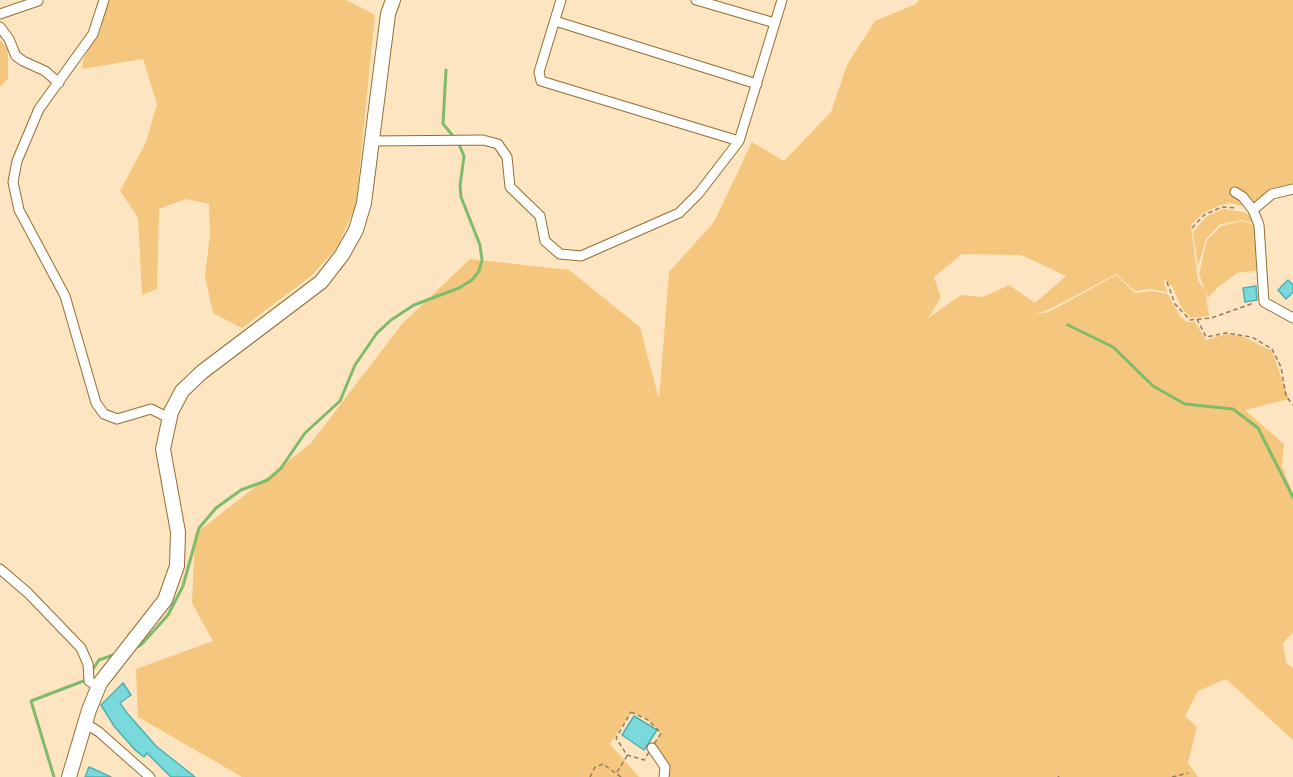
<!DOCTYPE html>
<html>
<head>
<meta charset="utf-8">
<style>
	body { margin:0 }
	canvas { display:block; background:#fee5c1 }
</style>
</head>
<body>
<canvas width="1293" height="777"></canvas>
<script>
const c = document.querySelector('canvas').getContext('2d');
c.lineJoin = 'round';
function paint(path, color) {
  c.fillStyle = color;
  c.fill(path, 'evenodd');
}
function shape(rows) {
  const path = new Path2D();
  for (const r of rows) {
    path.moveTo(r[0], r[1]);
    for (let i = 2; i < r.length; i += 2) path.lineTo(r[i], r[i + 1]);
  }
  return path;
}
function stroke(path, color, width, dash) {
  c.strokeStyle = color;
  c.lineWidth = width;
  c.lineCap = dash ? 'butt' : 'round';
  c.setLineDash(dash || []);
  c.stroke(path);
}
paint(shape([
	[107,0,346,0,375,15,356,205,337,248,311,276,242,328,213,313,205,277,210,233,209,204,186,199,159,209,157,289,142,295,138,217,120,191,146,142,157,104,143,59,82,69,83,60,101,29],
	[919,0,1293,0,1293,187,1254,206,1239,198,1248,207,1230,203,1218,206,1202,214,1191,225,1198,281,1205,290,1209,316,1191,318,1182,308,1172,286,1163,279,1167,292,1150,289,1135,291,1116,274,1048,310,1033,314,1049,312,1116,275,1135,293,1151,291,1168,294,1180,316,1187,322,1195,322,1206,340,1226,334,1242,336,1272,351,1289,399,1245,410,1284,444,1282,466,1293,494,1293,632,1283,643,1286,663,1293,668,1293,740,1226,679,1198,691,1185,716,1197,727,1188,763,1198,777,664,777,652,748,661,733,647,719,631,712,610,744,639,777,242,777,138,717,136,669,213,641,192,603,195,534,311,443,402,324,470,259,569,270,640,327,659,399,669,272,714,222,752,142,784,161,831,112,847,65,875,21,916,4],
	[962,254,1021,255,1066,276,1035,303,1009,285,983,297,961,295,928,318,941,298,934,277],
	[0,40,8,49,8,79,0,87],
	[1222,209,1244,212,1254,218,1255,224,1243,220,1220,224,1206,239,1198,266,1193,232,1206,217],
	[1242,221,1255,225,1260,270,1237,273,1218,287,1208,298,1199,274,1207,240,1221,226]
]), '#f5c67d');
stroke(shape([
	[446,70,443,124,454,137],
	[1068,325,1113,347,1153,386,1185,404,1233,409,1258,428,1293,497],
	[134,648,141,645,168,615,183,586,199,528,216,508,241,490,268,480,281,468,305,433,340,401,355,365,377,333,391,320,414,305,459,288,472,280,479,271,482,260,480,245,461,197,460,186,464,156,458,142],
	[91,672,99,660,116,654],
	[54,777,31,701,86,680]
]), '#80bb6b', 3);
const building = shape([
	[1288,280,1293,285,1293,292,1286,299,1278,290,1288,280],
	[1256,286,1257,300,1245,302,1243,288,1256,286],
	[123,683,131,695,120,703,127,713,156,746,195,777,171,777,147,753,144,757,135,750,114,726,101,705,123,683],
	[634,716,657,730,644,750,622,735,634,716],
	[89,767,111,777,85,777,89,767]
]);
paint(building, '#79d9db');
stroke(building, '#4eb0b3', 1.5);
const street = shape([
	[104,0,93,34,39,109,17,161,13,182,19,210,65,296,96,403,104,414,117,419,151,409,169,418],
	[561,0,539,72,541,81,739,141],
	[696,0,775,23],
	[0,14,38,1],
	[555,21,757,84],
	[0,27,9,39,16,56,23,61,45,71,59,83],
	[372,141,483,140,498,144,507,157,510,187,540,216,545,241,560,254,581,256,679,213,699,193,739,141,782,0],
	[1293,189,1272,194,1253,210,1259,225,1264,302,1293,318],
	[1235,192,1243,197,1253,210],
	[0,569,28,593,81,648,88,664,89,681,98,687],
	[85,723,99,732,150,777],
	[652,748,665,767,664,777]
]);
const secondary = shape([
	[69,777,89,710,100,683,165,600,177,566,178,532,163,449,171,412,182,391,202,372,321,282,342,255,356,230,364,203,388,14,393,0]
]);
stroke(street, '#936e31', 11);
stroke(secondary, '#936e31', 16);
stroke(shape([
	[1192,228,1204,215,1222,207,1237,208],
	[1167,282,1175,304,1190,320,1211,318,1254,303],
	[1197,319,1206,337,1226,333,1252,337,1272,349,1281,367,1286,396,1293,405],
	[631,712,648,720,661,733,644,760,627,755,616,738,631,712],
	[617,772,627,756],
	[1058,776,1059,777],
	[590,777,595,767,603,764,621,777],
	[1172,777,1188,773]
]), '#917d60', 1.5, [4.5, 3]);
stroke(street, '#fff', 9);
stroke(secondary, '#fff', 14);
</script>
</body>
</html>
